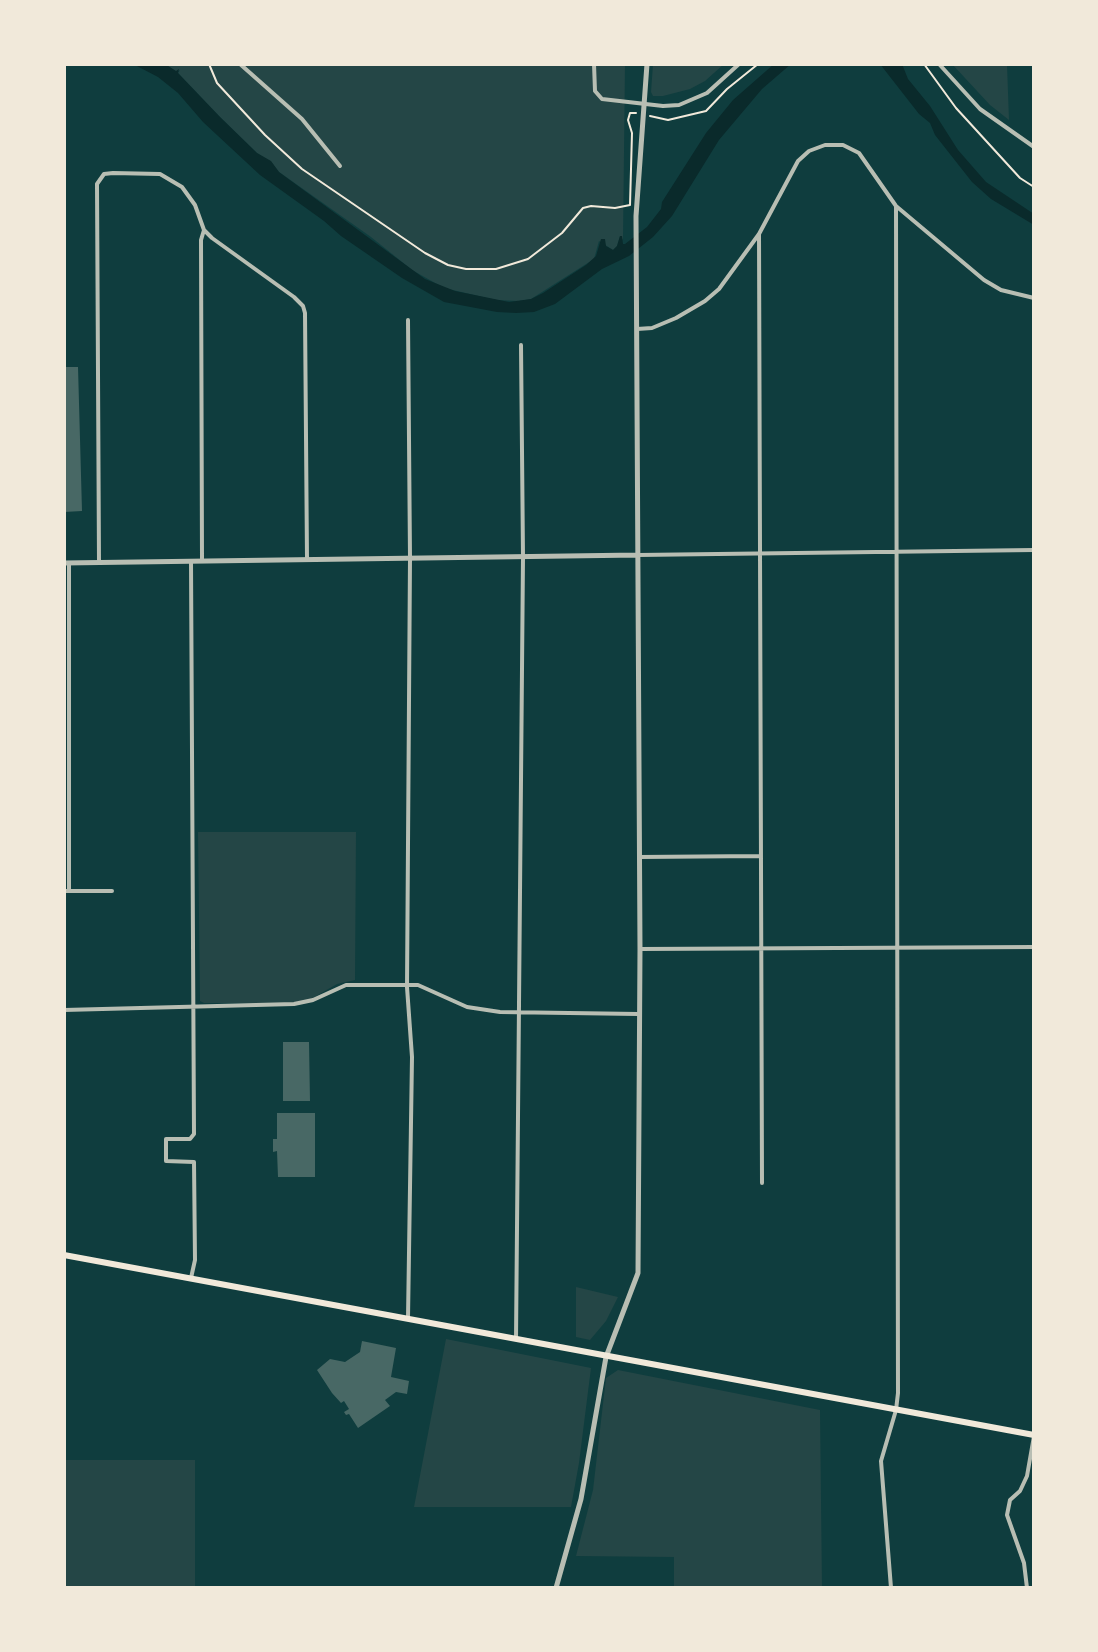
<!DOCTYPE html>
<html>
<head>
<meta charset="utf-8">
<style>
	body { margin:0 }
	#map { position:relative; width:1098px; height:1652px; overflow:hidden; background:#0f3d3e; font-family:Lato,sans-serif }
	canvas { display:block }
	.frame { position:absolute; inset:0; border:66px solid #f1e9da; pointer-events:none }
</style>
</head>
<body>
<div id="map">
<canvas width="1098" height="1652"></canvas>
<div class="frame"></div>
</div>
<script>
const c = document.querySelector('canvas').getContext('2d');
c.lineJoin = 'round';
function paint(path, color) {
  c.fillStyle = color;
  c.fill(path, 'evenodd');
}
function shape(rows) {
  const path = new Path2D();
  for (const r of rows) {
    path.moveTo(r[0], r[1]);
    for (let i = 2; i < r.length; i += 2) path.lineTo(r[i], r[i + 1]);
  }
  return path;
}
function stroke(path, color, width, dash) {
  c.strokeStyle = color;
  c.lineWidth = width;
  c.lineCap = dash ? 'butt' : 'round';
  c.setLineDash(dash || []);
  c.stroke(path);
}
paint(shape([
	[165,64,625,64,623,240,620,236,617,246,613,250,599,241,594,259,531,299,519,301,496,300,444,288,412,270,371,237,279,172,271,162,257,153,220,117,178,73,180,70,177,72],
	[653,64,724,64,705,81,690,89,663,96,653,96,651,92],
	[952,64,1007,64,1009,120,990,105],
	[198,832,356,832,355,980,337,984,311,999,296,1003,204,1003,200,1001],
	[576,1287,618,1297,606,1321,590,1340,576,1337],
	[446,1339,591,1368,579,1463,571,1507,414,1507],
	[618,1370,820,1410,822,1588,674,1588,674,1557,576,1556,593,1490,606,1378],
	[64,1460,195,1460,195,1588,64,1588]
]), '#244646');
paint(shape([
	[133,64,165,64,176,71,179,69,178,73,220,117,257,153,271,161,279,172,425,279,455,291,509,302,531,299,543,293,586,265,596,256,601,239,605,239,606,246,613,250,617,246,620,236,622,236,623,244,625,244,647,227,661,209,662,202,706,133,733,100,774,64,791,64,762,89,719,140,672,216,653,237,629,256,602,269,555,304,534,312,516,313,497,312,444,302,402,278,341,236,324,221,260,175,203,122,178,93,158,77],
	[880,64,902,64,908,79,930,106,958,150,986,182,1034,214,1034,225,991,199,972,182,935,135,930,123,919,114]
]), '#0a2a2b');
paint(shape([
	[64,367,78,367,82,511,64,512],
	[283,1042,309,1042,310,1101,283,1101],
	[277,1113,315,1113,315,1177,278,1177,277,1151,273,1152,273,1139,277,1139],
	[362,1341,396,1348,391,1377,409,1381,407,1394,396,1392,385,1400,390,1406,358,1428,349,1414,346,1415,344,1412,349,1409,344,1401,341,1403,332,1393,317,1370,330,1359,345,1362,360,1352]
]), '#486865');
stroke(shape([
	[209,64,217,83,265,135,302,169,425,253,448,265,466,269,496,269,528,259,562,233,583,208,591,206,615,208,630,205,632,133,628,120,630,113,636,113],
	[924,64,956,108,1020,178,1034,187],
	[650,116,668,120,706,111,727,89,758,64]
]), '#f1e9da', 2);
stroke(shape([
	[240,64,302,119,340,166],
	[594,64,595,91,602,99,663,106,679,105,707,93,739,64],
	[939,64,980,109,1034,147],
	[759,234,762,1183],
	[408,320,410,558,407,987,412,1057,408,1318],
	[637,329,652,328,676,318,705,301,719,289,759,234,798,161,809,151,825,145,843,145,859,153,896,206,984,280,1001,290,1034,298],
	[638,555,1034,550],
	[191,561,194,1134,190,1139,166,1139,166,1161,194,1162,195,1260,191,1278],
	[202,561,201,240,204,230],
	[99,562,97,184,104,174,113,173,160,174,182,187,195,205,204,230,212,238,294,297,303,306,305,313,307,559],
	[639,857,760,856],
	[64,891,112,891],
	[69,891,69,563],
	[640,949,1034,947],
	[64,1010,294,1004,313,1000,346,985,418,985,467,1007,500,1012,638,1014],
	[516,1339,523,557,521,345],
	[891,1588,881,1461,896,1410,898,1393,896,206],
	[1027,1588,1024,1563,1007,1515,1010,1500,1020,1491,1027,1476,1034,1436]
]), '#b8beb3', 4);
stroke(shape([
	[64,563,638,555],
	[556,1588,581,1499,606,1357,638,1273,640,949,636,216,647,64]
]), '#b8beb3', 5);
stroke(shape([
	[64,1255,1034,1435]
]), '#f1e9da', 6);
</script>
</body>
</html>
